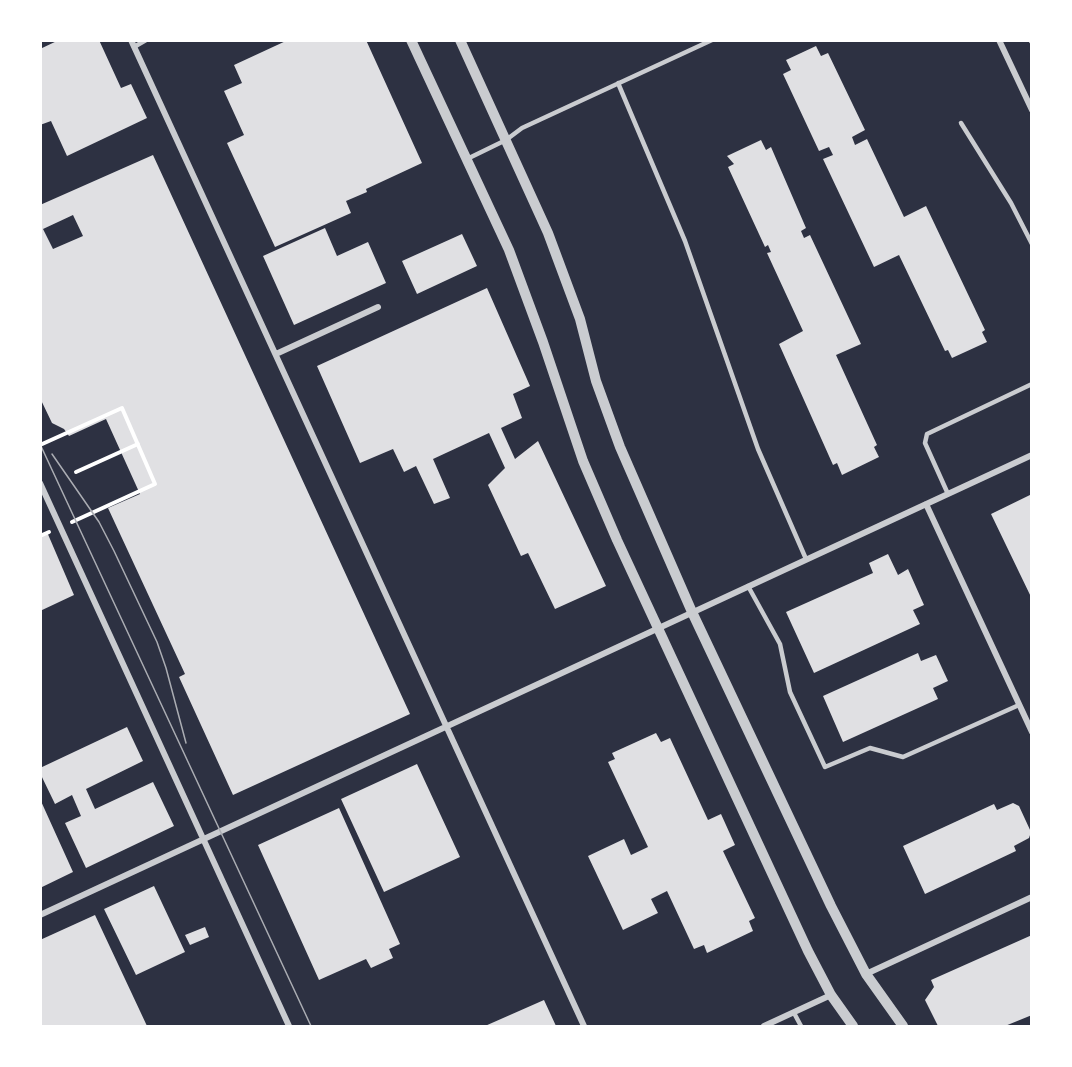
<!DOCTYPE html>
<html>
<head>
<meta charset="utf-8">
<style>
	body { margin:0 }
	#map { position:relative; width:1072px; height:1067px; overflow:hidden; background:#2d3142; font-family:"Public Sans",sans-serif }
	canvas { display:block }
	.frame { position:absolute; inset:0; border:42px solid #fff; pointer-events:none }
</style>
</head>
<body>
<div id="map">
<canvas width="1072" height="1067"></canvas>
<div class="frame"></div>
</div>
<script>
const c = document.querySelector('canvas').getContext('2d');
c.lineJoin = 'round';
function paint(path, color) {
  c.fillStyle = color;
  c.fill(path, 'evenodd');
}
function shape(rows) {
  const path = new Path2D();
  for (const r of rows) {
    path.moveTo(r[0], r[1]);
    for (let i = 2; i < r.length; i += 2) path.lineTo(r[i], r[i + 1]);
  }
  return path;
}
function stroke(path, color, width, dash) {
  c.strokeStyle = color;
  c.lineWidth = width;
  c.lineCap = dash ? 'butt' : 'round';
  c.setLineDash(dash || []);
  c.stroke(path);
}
paint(shape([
	[59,40,99,40,121,88,131,84,147,118,67,156,51,121,40,125,40,49],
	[288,40,366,40,422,163,366,189,367,192,346,201,351,213,275,247,227,143,244,135,224,91,242,83,234,65],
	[816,46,821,56,828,53,865,130,852,137,855,145,867,139,904,217,926,206,985,330,982,332,987,342,952,358,948,350,945,351,899,255,874,267,823,159,833,155,829,147,819,151,783,74,791,70,786,60],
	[761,140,766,150,771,147,806,228,801,231,804,238,810,235,861,344,836,355,877,445,874,447,879,457,842,475,837,463,833,465,779,344,803,331,767,253,771,252,768,245,765,247,728,167,734,164,727,156],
	[153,155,410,714,233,795,179,677,185,674,108,508,140,494,106,419,69,436,64,429,52,423,40,398,40,205],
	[73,215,83,236,53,249,43,229],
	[325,228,337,256,368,242,386,283,294,325,263,256],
	[462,234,477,266,417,294,402,261],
	[487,288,530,386,513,394,522,418,501,428,515,459,538,441,606,586,555,609,528,553,521,556,488,485,505,468,489,433,433,459,450,498,434,504,416,466,404,472,393,449,360,463,317,366],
	[1032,494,1032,599,991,514],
	[47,532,74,595,40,611,40,535],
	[888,554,898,575,908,569,924,605,913,610,920,624,814,673,786,612,873,573,869,563],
	[918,653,921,661,936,655,948,681,933,688,938,699,843,742,823,696],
	[127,727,143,761,86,789,95,809,153,782,174,826,86,868,65,823,81,816,72,795,55,804,40,773,40,768],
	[656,733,661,742,670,738,708,820,721,814,735,845,723,851,755,918,749,921,753,931,707,953,704,945,694,949,667,891,651,899,658,913,623,930,588,856,624,839,631,855,648,847,608,762,615,759,612,753],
	[417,764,460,857,384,892,341,799],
	[40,799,73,872,40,888],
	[1013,803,1019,806,1031,832,1029,838,1014,846,1016,851,925,894,903,846,994,804,997,810],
	[339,808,400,944,389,949,393,958,371,968,366,959,319,980,258,845],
	[154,886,185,952,136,975,104,909],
	[95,915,147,1026,40,1026,40,940],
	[205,927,209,937,190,945,185,935],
	[1032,935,1032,1015,1005,1026,938,1026,925,1000,934,987,931,980],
	[544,1000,556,1026,485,1026]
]), '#e0e0e3');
stroke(shape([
	[1030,40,1032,43],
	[40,445,122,408,155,484,72,522],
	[76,472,138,444],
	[40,536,49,532]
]), '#fff', 4);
stroke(shape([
	[134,47,146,40],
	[618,83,685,241,758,449,806,559],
	[961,123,1011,203,1032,244],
	[467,159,506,140,522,128,712,40],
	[948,494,925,443,927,434,1032,384],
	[748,586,780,644,790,692,825,767,870,748,903,757,1019,705],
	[794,1013,801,1026]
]), '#caccd0', 4.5);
stroke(shape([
	[131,40,584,1026],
	[999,40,1032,110],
	[276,354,378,307],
	[40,483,289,1026],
	[926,504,1032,732],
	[40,915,1032,455],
	[866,974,1032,897],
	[764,1026,831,995]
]), '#caccd0', 6);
stroke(shape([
	[411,40,509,250,543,342,583,461,617,540,808,951,831,995,853,1026],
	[460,40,548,233,580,319,596,381,620,447,692,612,831,906,866,974,903,1026]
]), '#caccd0', 10);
stroke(shape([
	[40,444,311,1026],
	[52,454,99,522,114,551,157,642,166,668,186,743]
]), '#abadb3', 1.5);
</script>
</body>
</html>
